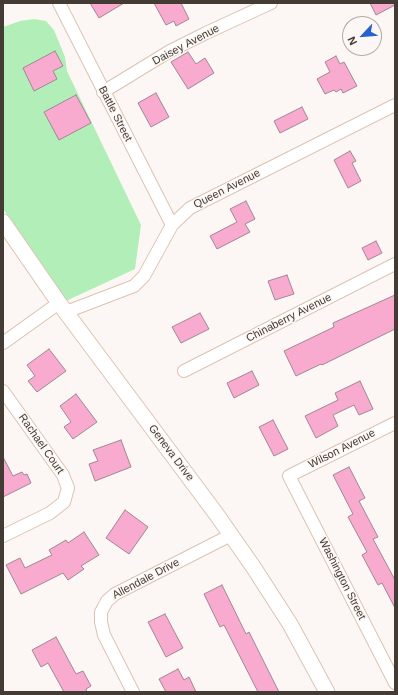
<!DOCTYPE html>
<html>
<head>
<meta charset="utf-8">
<style>
	body { margin:0 }
	#map { position:relative; width:398px; height:695px; overflow:hidden; background:#fcf7f4; font-family:Helvetica,sans-serif }
	canvas { display:block }
	.frame { position:absolute; inset:0; border:4px solid #443b34; pointer-events:none }
	.north { position:absolute; left:342px; top:16px; width:40px; height:40px; box-sizing:border-box; background:#fcf7f4; border:1px solid #b2aca7; border-radius:50%; rotate:244deg; font-size:11px; font-weight:700; line-height:16px; text-align:center; color:#443b34 }
	.north::after { content:''; display:block; margin:auto; width:14px; height:18px; background:#2562cf; clip-path:polygon(50% 0,100% 100%,50% 72%,0 100%) }
</style>
</head>
<body>
<div id="map">
<canvas width="398" height="695"></canvas>
<div class="frame"></div>
<div class="north">N</div>
</div>
<script>
const c = document.querySelector('canvas').getContext('2d');
c.lineJoin = 'round';
function paint(path, color) {
  c.fillStyle = color;
  c.fill(path, 'evenodd');
}
function shape(rows) {
  const path = new Path2D();
  for (const r of rows) {
    path.moveTo(r[0], r[1]);
    for (let i = 2; i < r.length; i += 2) path.lineTo(r[i], r[i + 1]);
  }
  return path;
}
function stroke(path, color, width, dash) {
  c.strokeStyle = color;
  c.lineWidth = width;
  c.lineCap = dash ? 'butt' : 'round';
  c.setLineDash(dash || []);
  c.stroke(path);
}
function drawText(font, color, halo, rows, align = 'center') {
  c.font = font + ' Helvetica,sans-serif';
  c.lineWidth = 3;
  c.setLineDash([]);
  c.textBaseline = 'middle';
  c.strokeStyle = halo;
  c.fillStyle = color;
  for (const [text, x, y, turn = 0] of rows) {
    c.save();
    c.translate(x, y);
    c.rotate((+turn || 0) * Math.PI / 180);
    c.textAlign = isNaN(turn) ? turn : align;
    if (halo) c.strokeText(text, 0, 0);
    c.fillText(text, 0, 0);
    c.restore();
  }
}
paint(shape([
	[34,19,46,21,54,30,65,57,67,71,141,225,135,269,66,301,3,209,3,27,20,21]
]), '#b2efb8');
const building = shape([
	[90,3,124,3,99,18,90,3],
	[154,3,181,3,189,19,176,26,174,21,166,25,154,3],
	[370,3,395,3,395,5,376,15,370,3],
	[55,51,63,66,53,71,57,79,34,91,23,68,55,51],
	[188,52,196,64,205,58,214,73,188,89,171,62,188,52],
	[336,56,340,64,344,62,357,86,343,93,341,89,336,92,334,90,325,94,317,79,330,72,325,62,336,56],
	[156,93,169,117,151,127,138,103,156,93],
	[76,95,91,123,59,140,44,112,76,95],
	[302,107,308,119,280,133,274,121,302,107],
	[350,151,356,161,352,163,361,181,348,188,334,160,350,151],
	[246,201,255,219,245,224,250,232,217,249,210,236,237,222,230,209,246,201],
	[376,241,382,253,368,260,362,248,376,241],
	[287,275,294,294,275,300,268,281,287,275],
	[395,295,395,329,322,365,321,364,296,376,284,351,334,327,333,323,395,295],
	[200,313,209,329,181,343,172,327,200,313],
	[49,349,66,371,37,392,28,381,35,376,27,365,49,349],
	[252,371,259,385,234,398,227,383,252,371],
	[360,381,373,409,359,415,354,405,333,415,338,426,316,438,305,416,338,400,335,393,360,381],
	[76,394,97,422,73,439,64,427,71,422,60,406,76,394],
	[273,420,288,449,274,456,259,427,273,420],
	[121,440,131,467,95,481,89,464,98,461,93,450,121,440],
	[3,457,13,476,22,472,24,475,27,474,31,483,3,497,3,457],
	[349,467,365,498,359,501,378,537,373,539,395,580,395,608,382,583,378,585,362,555,367,552,348,517,353,514,333,475,349,467],
	[125,510,148,527,129,554,106,538,125,510],
	[84,532,99,555,81,566,84,569,68,580,63,573,21,594,6,565,20,558,25,568,52,555,49,550,66,540,68,543,84,532],
	[222,585,246,634,249,632,279,692,258,692,224,625,220,627,204,594,222,585],
	[165,614,183,648,166,657,148,622,165,614],
	[56,637,76,674,83,671,91,686,86,689,87,692,64,692,48,663,41,667,32,650,56,637],
	[178,669,184,680,189,677,196,692,166,692,159,679,178,669]
]);
paint(building, '#f8abce');
stroke(building, '#a18692', 1);
const minor = shape([
	[59,3,172,225],
	[103,92,170,51,206,33,271,3],
	[66,312,134,286,144,276,172,225,190,208,395,105],
	[3,343,59,303],
	[184,371,395,264],
	[3,391,63,475,68,488,64,502,50,513,3,536],
	[395,423,289,476,395,683],
	[133,692,104,635,101,622,101,612,107,601,115,594,231,535]
]);
const major = shape([
	[3,222,59,303,217,515,254,568,290,624,327,692]
]);
stroke(minor, '#dbc3b2', 14);
stroke(major, '#dbc3b2', 17);
stroke(minor, '#fff', 12);
stroke(major, '#fff', 15);
drawText('11px', '#443b34', '#fcf7f4', [
	["Daisey Avenue",186,45,-28],
	["Battle Street",115,114,63],
	["Queen Avenue",227,189,-27],
	["Chinaberry Avenue",289,318,-27],
	["Rachael Court",41,444,55],
	["Wilson Avenue",342,449,-27],
	["Geneva Drive",171,453,53],
	["Allendale Drive",146,579,-28],
	["Washington Street",342,579,63]
]);
</script>
</body>
</html>
